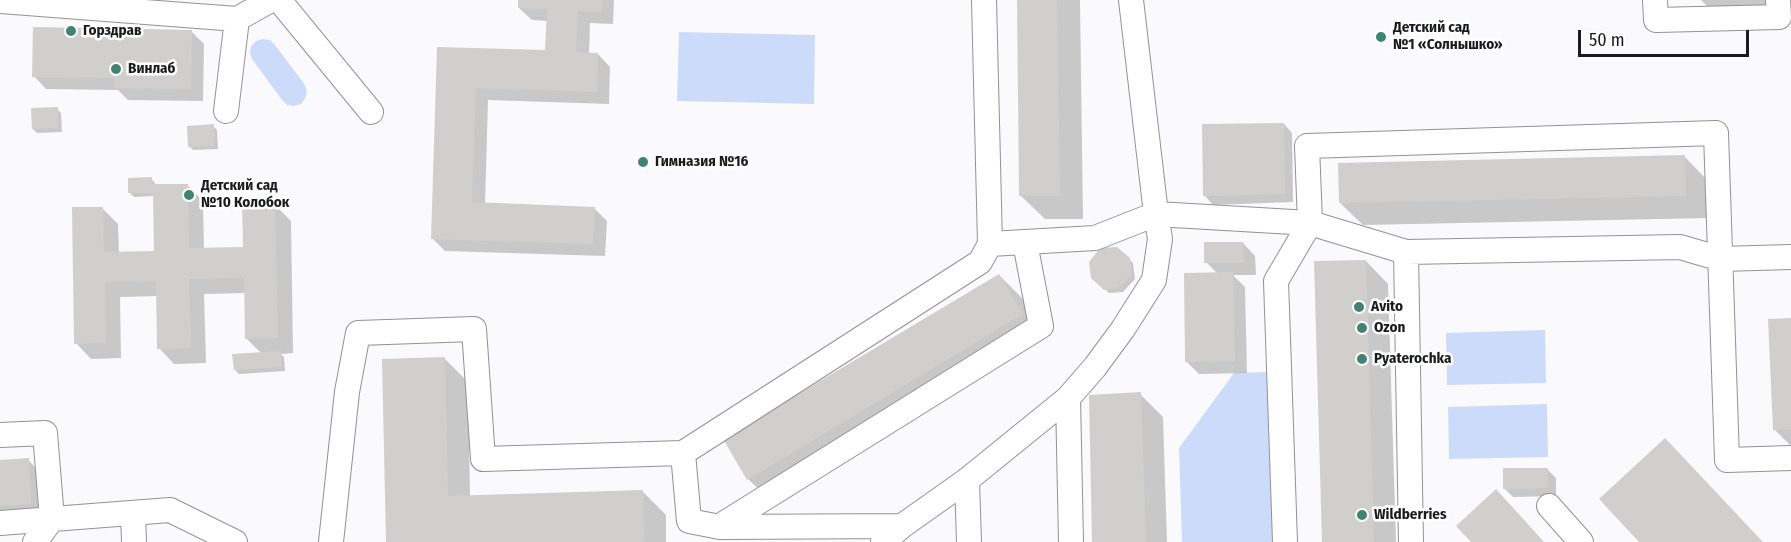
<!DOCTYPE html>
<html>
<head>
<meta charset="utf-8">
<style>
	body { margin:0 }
	#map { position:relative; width:1791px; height:542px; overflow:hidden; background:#fafafc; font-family:"Fira Sans Condensed",sans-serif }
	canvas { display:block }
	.scale { position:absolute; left:1578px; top:30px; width:171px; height:27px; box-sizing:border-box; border:3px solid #1a1b1b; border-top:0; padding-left:8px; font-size:18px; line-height:21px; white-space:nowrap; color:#1a1b1b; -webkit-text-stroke:4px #fff; paint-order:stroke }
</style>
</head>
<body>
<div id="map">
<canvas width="1791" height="542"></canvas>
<div class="scale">50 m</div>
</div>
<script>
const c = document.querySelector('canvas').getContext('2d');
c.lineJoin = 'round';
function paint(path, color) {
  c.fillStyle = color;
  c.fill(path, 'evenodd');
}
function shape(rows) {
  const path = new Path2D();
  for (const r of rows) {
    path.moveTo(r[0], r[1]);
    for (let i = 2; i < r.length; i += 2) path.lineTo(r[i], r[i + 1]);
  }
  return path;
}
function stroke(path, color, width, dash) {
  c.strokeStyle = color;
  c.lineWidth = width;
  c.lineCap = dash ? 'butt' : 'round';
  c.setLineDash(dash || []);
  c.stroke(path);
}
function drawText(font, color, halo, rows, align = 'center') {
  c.font = font + ' "Fira Sans Condensed",sans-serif';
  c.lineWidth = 5;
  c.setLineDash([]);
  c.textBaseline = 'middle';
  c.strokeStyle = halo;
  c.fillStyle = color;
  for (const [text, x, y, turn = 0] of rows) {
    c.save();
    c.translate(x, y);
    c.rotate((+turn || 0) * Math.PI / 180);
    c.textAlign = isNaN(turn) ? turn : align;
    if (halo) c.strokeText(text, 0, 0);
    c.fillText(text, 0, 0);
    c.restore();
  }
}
paint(shape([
	[679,32,815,35,814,104,677,101],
	[263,39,270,40,275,45,305,85,307,92,305,99,301,104,294,106,287,105,282,100,252,59,250,53,251,46,256,41],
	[1545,330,1546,383,1447,385,1446,333],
	[1269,372,1274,542,1182,542,1179,448,1234,373],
	[1547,404,1548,457,1449,459,1448,407]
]), '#cddbfb');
paint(shape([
	[520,0,614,0,613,24,590,23,589,54,598,54,610,67,609,104,488,100,485,204,594,208,607,221,605,256,445,251,433,239,439,48,547,52,548,21,532,20,519,8],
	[1018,0,1080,0,1083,219,1045,219,1021,196],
	[1701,0,1766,0,1766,14,1716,15],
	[191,31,204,44,203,101,128,100,118,90,46,89,34,76],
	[57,109,61,113,62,132,37,133,33,129],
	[1284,124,1292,133,1293,202,1213,205,1205,196],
	[213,126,217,130,218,149,193,150,189,146],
	[1685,157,1707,180,1708,218,1363,225,1340,203],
	[151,179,155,183,155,186,187,185,203,201,204,250,244,249,275,205,291,221,293,353,281,354,284,357,285,371,239,374,235,370,262,354,246,338,245,293,204,294,206,363,174,364,159,348,158,296,120,297,121,358,91,359,76,343,102,208,118,224,119,253,155,252,154,196,134,197,130,193],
	[1243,243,1255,256,1256,275,1233,275,1245,287,1247,373,1199,374,1186,361,1218,274,1206,262],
	[1129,259,1133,263,1135,279,1123,292,1109,293,1097,282],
	[1366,261,1388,284,1396,542,1324,542],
	[999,275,1023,299,1046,338,772,502,748,479],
	[1791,319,1791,446,1774,429],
	[444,358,468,382,470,497,642,491,666,515,666,542,388,542],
	[1140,394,1163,417,1167,542,1094,542],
	[28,460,51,483,53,526,0,529,0,462],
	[1547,469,1556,478,1556,496,1513,497,1504,488]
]), '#0003');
paint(shape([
	[518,0,602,0,602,12,578,11,576,52,598,53,597,92,476,88,472,202,595,207,593,244,431,239,437,47,545,50,547,9,518,8],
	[1017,0,1057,0,1060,196,1019,196],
	[33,27,192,30,191,89,114,88,114,78,32,77],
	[58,107,58,128,32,129,31,108],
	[1284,123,1285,194,1203,196,1202,124],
	[214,124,214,146,188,147,187,126],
	[1685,155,1686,196,1339,203,1338,163],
	[152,177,152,184,188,184,189,248,243,247,242,205,275,204,278,338,245,339,244,278,189,279,191,348,157,349,156,281,105,282,106,343,74,344,72,207,103,207,104,252,154,251,153,193,128,193,128,178],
	[1204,242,1243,242,1244,263,1204,263],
	[1117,247,1130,258,1132,275,1118,288,1104,290,1091,278,1089,262,1100,248],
	[1366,260,1374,542,1322,542,1314,261],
	[1233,272,1235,361,1185,362,1184,273],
	[999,274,1023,314,747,480,723,439],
	[1791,318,1791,429,1773,430,1768,319],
	[281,351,282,367,234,370,232,354],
	[445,357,448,496,643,490,644,542,386,542,382,359],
	[1141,392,1146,542,1092,542,1089,395],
	[1665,438,1763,542,1639,542,1599,499],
	[29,458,31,504,0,506,0,460],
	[1503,468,1548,468,1548,488,1503,489],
	[1496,489,1544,542,1471,542,1456,526]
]), '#d0cfcd');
const minor = shape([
	[279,0,371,112],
	[1655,0,1656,20,1779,17,1778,0],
	[0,1,237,19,271,0],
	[226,111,237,19],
	[990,244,1095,238,1156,214,1131,0],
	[1406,252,1411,542],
	[1068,398,1071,542],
	[0,435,45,433,52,519,35,542],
	[683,453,980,262,990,244,984,0],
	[967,480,969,542],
	[1549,506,1581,542],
	[133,513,134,542],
	[0,523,170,510,235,542],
	[720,526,1041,326,1025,243],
	[331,542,347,392,358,333,474,329,483,459,683,453,689,521,720,527,902,526],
	[883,542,902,526,967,480,1068,398,1095,367,1123,329,1154,280,1160,239,1156,214,1310,223,1406,252,1680,247,1721,259,1791,257],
	[1285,542,1276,281,1310,223,1307,146,1716,133,1727,460,1791,458]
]);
stroke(minor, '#929294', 26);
stroke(minor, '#fff', 24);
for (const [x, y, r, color] of [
	[71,31,6,"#418373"],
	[1381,37,6,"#418373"],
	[116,69,6,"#418373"],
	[643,162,6,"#418373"],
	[189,195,6,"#418373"],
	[1359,307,6,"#418373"],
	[1362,328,6,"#418373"],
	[1362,359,6,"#418373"],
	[1362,515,6,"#418373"]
]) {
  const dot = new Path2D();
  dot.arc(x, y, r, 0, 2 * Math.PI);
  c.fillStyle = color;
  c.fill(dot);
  stroke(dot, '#fff', 2);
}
drawText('bold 15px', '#1a1b1b', '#fff', [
	["Детский сад",1393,28],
	["№1 «Солнышко»",1393,45],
	["Горздрав",83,31],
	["Винлаб",128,69],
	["Гимназия №16",655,162],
	["Детский сад",201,186],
	["№10 Колобок",201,203],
	["Avito",1371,307],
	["Ozon",1374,328],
	["Pyaterochka",1374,359],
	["Wildberries",1374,515]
], 'left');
</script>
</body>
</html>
